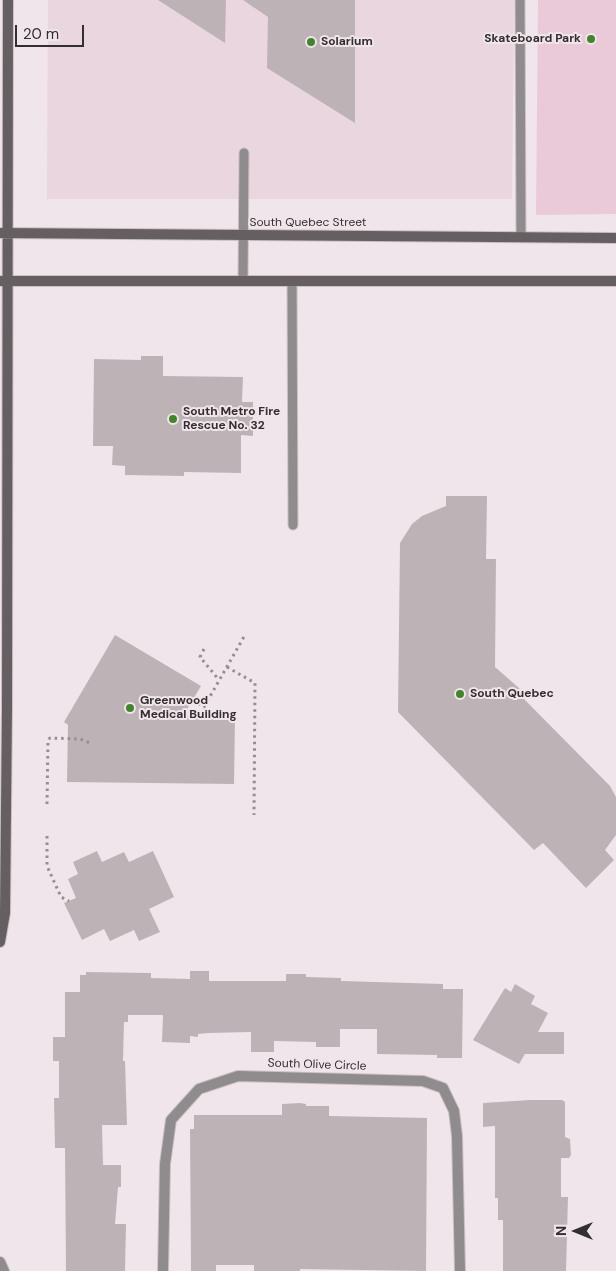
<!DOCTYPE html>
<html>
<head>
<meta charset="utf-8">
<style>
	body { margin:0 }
	#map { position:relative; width:616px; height:1271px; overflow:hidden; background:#f0e5ea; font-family:"DM Sans",sans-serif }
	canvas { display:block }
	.north { position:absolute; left:551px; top:1206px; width:50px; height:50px; -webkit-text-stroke:4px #f0e5ea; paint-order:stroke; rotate:270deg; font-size:14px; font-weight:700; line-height:20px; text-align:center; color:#332e30 }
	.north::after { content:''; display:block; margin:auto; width:18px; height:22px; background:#332e30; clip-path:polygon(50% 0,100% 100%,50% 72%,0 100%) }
	.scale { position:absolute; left:15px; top:25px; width:69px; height:22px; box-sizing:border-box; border:2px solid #332e30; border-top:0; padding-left:6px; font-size:15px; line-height:18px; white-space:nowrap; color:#332e30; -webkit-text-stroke:4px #f0e5ea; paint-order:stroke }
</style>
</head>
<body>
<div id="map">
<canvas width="616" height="1271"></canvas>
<div class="north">N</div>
<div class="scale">20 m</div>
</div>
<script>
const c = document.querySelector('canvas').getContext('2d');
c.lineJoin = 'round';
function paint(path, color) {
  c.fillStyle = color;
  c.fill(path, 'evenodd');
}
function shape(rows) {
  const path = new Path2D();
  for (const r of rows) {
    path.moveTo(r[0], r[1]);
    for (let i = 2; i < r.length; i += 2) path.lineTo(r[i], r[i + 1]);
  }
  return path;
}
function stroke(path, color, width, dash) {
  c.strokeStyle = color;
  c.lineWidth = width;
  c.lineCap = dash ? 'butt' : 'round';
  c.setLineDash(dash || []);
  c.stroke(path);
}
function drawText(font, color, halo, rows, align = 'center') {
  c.font = font + ' "DM Sans",sans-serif';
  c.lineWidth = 4;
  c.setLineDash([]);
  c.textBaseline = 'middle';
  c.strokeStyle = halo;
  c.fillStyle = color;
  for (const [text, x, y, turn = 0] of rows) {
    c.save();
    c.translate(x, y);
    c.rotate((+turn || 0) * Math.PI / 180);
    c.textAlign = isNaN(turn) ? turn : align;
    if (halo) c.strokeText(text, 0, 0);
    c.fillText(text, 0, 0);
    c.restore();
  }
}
paint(shape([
	[48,0,514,0,512,199,47,199]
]), '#e9d6de');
paint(shape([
	[538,0,616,0,616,214,536,215]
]), '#eacad8');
paint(shape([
	[158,0,226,0,225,43],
	[243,0,355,0,355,123,267,68,268,17],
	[141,356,163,356,163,376,243,377,242,402,253,402,253,436,241,435,241,473,184,472,184,476,125,475,125,466,112,465,113,446,93,446,94,359,141,360],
	[446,496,487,496,486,559,496,559,495,667,519,688,525,700,610,786,616,797,616,835,605,850,614,860,586,888,543,843,534,850,398,712,400,543,412,524,422,516,446,506],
	[115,635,201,686,183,716,235,716,234,784,67,782,68,725,64,722],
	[97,851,102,862,124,852,129,862,153,851,174,897,149,909,160,932,139,941,134,930,110,941,104,929,82,940,64,903,76,898,68,879,78,874,73,862],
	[190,971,209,971,209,981,286,981,286,974,306,974,306,977,341,978,341,981,443,984,443,989,463,989,462,1058,437,1058,437,1055,377,1054,377,1029,340,1029,340,1047,316,1047,316,1042,274,1041,274,1052,251,1052,251,1032,209,1033,198,1034,198,1037,190,1036,190,1043,162,1042,163,1015,128,1015,128,1022,124,1022,123,1061,125,1061,127,1125,102,1125,103,1165,121,1165,121,1187,118,1187,115,1224,126,1224,125,1271,66,1271,65,1148,55,1148,54,1098,59,1098,59,1061,53,1061,53,1037,65,1037,65,992,80,992,80,975,86,975,86,972,151,973,151,978,190,979],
	[515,984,535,996,531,1004,548,1013,538,1032,564,1032,564,1054,525,1054,519,1064,473,1040,505,988,511,992],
	[530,1100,562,1100,565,1102,565,1137,570,1139,571,1155,569,1158,561,1158,561,1197,568,1197,566,1271,503,1271,503,1220,498,1220,498,1198,495,1198,495,1126,483,1127,483,1103],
	[300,1103,306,1104,306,1106,329,1106,329,1116,427,1118,426,1271,300,1269,300,1271,254,1271,254,1265,216,1265,216,1271,191,1271,190,1129,194,1129,194,1115,282,1115,282,1104]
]), '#bdb3b7');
const lane = shape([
	[520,0,521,237],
	[243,281,244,153],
	[292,281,293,525]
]);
const street = shape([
	[0,1262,4,1271],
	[163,1271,165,1164,171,1120,199,1089,238,1076,423,1081,443,1088,454,1111,457,1136,460,1271]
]);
const secondary = shape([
	[1,233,616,238],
	[1,281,616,281],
	[0,942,5,913,7,708,8,0]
]);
stroke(lane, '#cac0c5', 11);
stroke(street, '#cac0c5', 12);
stroke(secondary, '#cac0c5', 12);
stroke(shape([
	[204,649,200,657,219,680],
	[227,667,255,683,254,815],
	[193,700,204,707,245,635],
	[47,804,48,740,50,738,80,739,90,743],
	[47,836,47,866,61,897,69,901]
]), '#958d91', 3, [2.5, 4]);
stroke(lane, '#908b8d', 9);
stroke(street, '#908b8d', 10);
stroke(secondary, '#665f62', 10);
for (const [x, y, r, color] of [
	[591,39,5,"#40852a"],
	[311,42,5,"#40852a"],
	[173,419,5,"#40852a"],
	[460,694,5,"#40852a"],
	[130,708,5,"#40852a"]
]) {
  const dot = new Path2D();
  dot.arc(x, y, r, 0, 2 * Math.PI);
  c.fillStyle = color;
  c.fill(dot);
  stroke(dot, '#f0e5ea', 2);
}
drawText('bold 12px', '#332e30', '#f0e5ea', [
	["Skateboard Park",581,39,"right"],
	["Solarium",321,42],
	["South Metro Fire",183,412],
	["Rescue No. 32",183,426],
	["South Quebec",470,694],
	["Greenwood",140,701],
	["Medical Building",140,715]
], 'left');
drawText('12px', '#332e30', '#f0e5ea', [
	["South Quebec Street",308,223],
	["South Olive Circle",317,1065,2]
]);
</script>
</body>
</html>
